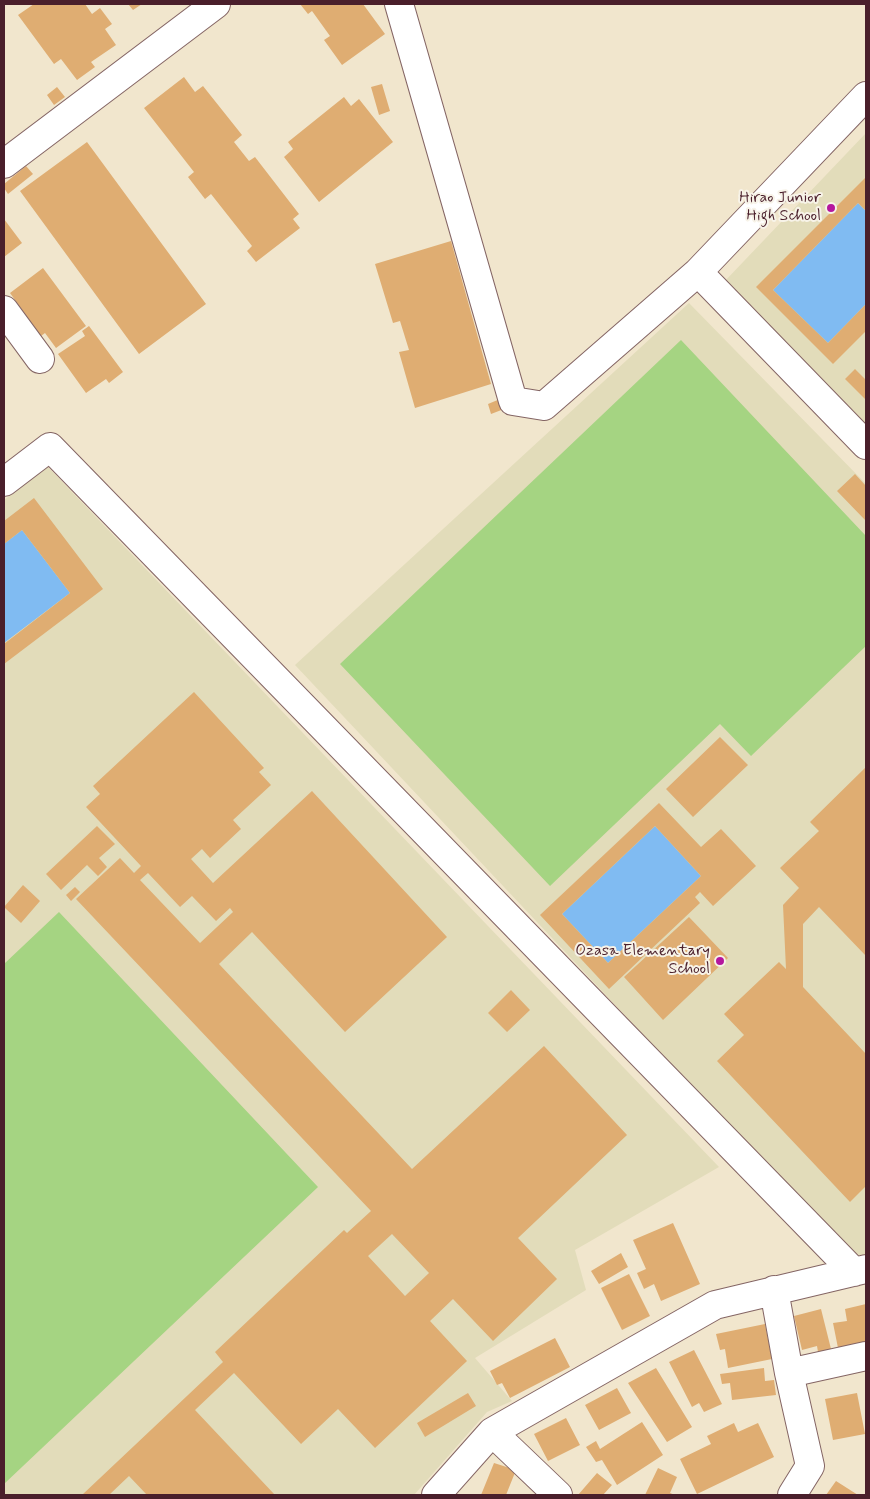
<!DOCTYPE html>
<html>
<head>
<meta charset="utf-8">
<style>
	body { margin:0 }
	#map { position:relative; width:870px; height:1499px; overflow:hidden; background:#f1e6cd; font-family:Mynerve,sans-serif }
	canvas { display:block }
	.frame { position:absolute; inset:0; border:5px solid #4a1f2b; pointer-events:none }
</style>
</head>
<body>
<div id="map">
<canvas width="870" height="1499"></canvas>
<div class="frame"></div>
</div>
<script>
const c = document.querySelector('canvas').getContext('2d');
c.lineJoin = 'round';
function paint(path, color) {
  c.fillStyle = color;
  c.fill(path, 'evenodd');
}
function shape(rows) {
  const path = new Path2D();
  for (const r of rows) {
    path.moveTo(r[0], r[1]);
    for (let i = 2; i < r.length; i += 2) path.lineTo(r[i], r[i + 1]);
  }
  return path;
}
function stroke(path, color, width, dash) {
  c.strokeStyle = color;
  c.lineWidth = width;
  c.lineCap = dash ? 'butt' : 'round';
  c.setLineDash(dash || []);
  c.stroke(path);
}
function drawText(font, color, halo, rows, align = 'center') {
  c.font = font + ' Mynerve,sans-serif';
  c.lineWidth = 4;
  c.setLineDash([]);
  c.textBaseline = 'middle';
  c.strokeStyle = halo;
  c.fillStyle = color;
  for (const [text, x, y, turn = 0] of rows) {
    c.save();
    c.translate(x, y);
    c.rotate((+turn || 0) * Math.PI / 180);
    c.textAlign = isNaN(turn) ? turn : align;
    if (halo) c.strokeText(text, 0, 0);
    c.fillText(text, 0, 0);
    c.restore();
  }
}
paint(shape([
	[866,133,866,427,724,282],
	[689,303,866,484,866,1257,858,1263,295,665],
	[48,467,719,1167,575,1250,586,1290,475,1358,512,1401,487,1412,414,1495,4,1495,4,500]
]), '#e2dcba');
paint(shape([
	[681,340,866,536,866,646,751,756,720,724,550,886,340,664],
	[59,912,318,1187,4,1484,4,964]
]), '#a5d482');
paint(shape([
	[858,203,866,211,866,304,828,343,773,290],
	[22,530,70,593,4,643,4,544],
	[655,826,701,876,608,963,562,914]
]), '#80bbf2');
paint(shape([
	[34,4,85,4,92,14,100,8,112,24,105,29,116,45,91,62,95,67,77,80,61,59,54,64,18,15],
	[128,4,142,4,133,10],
	[300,4,363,4,385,34,342,65,324,40,330,36,312,11,308,14],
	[184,77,195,92,203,86,242,135,234,142,249,161,255,157,299,214,293,219,300,228,256,262,247,251,252,246,211,194,205,199,188,177,194,172,144,108],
	[382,84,390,111,379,115,371,87],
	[57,87,65,97,54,105,47,95],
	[344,97,351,106,359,99,393,142,319,202,284,157,293,149,288,142],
	[87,142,206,304,139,354,20,191],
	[26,166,33,174,8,194,4,188,4,184],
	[865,178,866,180,866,211,858,203,773,290,828,343,866,304,866,331,833,364,756,287],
	[4,219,22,243,4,257],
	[451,241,491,384,415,408,399,352,409,350,400,321,393,323,375,264],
	[43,268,86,326,56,348,45,333,41,336,10,293],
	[89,326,123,372,109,383,106,379,86,393,58,354,85,336,82,331],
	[855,369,866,380,866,400,845,379],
	[500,399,504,409,491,414,488,404],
	[855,474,866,486,866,521,837,491],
	[34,498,103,589,4,664,4,644,70,593,22,530,4,544,4,521],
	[194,692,264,768,259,772,271,785,233,820,241,829,210,858,202,849,191,859,213,883,312,791,447,937,345,1032,252,932,219,964,412,1169,544,1046,627,1135,518,1238,557,1279,493,1341,453,1299,430,1321,467,1361,375,1448,338,1409,301,1444,234,1373,195,1410,275,1495,147,1495,129,1476,109,1495,82,1495,223,1362,215,1352,344,1230,347,1233,371,1211,76,899,120,858,134,873,141,866,86,807,100,794,93,786],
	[148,873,180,907,192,896,216,921,230,908,233,912,200,943,140,880],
	[392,1234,429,1273,405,1296,368,1256],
	[720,737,748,765,693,817,666,789],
	[866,767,866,956,819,907,803,924,803,987,866,1054,866,1186,850,1202,717,1061,744,1035,724,1014,779,962,786,969,783,905,799,888,780,868,819,831,810,822],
	[659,803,701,847,721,829,756,866,713,906,700,892,695,897,700,903,609,989,540,915],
	[655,826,701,876,608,963,562,914],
	[97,826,115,844,99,858,107,867,98,876,87,865,61,890,46,874],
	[23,885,40,901,21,923,4,907],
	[75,887,80,892,71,901,66,895],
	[689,917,728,958,663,1020,624,977],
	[511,990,530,1010,507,1032,488,1013],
	[673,1223,700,1284,661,1301,654,1284,644,1289,637,1273,646,1269,633,1240],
	[621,1253,628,1267,599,1284,591,1271],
	[629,1274,650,1316,622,1330,601,1288],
	[866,1304,866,1342,838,1348,833,1323,847,1321,845,1309],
	[821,1309,831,1349,818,1352,817,1346,802,1350,794,1316],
	[765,1324,772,1359,728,1368,725,1349,720,1350,716,1334],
	[555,1338,570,1367,510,1398,502,1383,497,1385,490,1371],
	[694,1350,722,1404,704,1412,699,1403,692,1407,669,1362],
	[656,1368,692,1427,667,1442,628,1383],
	[764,1368,765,1381,774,1380,776,1395,732,1400,730,1383,722,1384,720,1374],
	[617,1388,631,1413,599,1430,585,1405],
	[468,1393,476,1406,425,1437,417,1423],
	[857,1393,865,1434,833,1440,825,1399],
	[566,1418,580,1445,548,1461,534,1434],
	[642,1422,663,1455,617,1485,602,1460,596,1462,586,1447,596,1441,600,1449],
	[734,1423,738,1432,758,1423,774,1457,697,1494,680,1459,711,1444,707,1436],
	[494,1463,516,1470,506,1495,481,1495],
	[658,1468,677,1477,670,1493,675,1495,645,1495],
	[597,1473,612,1485,603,1495,578,1495],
	[836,1481,858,1495,826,1495]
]), '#dfad72');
const minor = shape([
	[399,4,513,401,544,406,698,272],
	[866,96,698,272,866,445],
	[4,164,216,4],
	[4,310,40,359],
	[4,482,50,447,854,1272],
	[774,1290,789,1373,810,1466,792,1495],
	[789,1373,866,1356],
	[492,1432,558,1495],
	[436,1495,492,1432,715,1305,866,1269]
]);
stroke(minor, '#846564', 30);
stroke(minor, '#fff', 28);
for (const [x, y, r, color] of [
	[831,208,5,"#b5179e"],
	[720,961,5,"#b5179e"]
]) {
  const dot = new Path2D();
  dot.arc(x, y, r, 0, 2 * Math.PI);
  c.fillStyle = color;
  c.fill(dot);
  stroke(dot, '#f7f3e8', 2);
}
drawText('16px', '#4a1f2b', '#f7f3e8', [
	["Hirao Junior",821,199],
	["High School",821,217],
	["Ozasa Elementary",710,952],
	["School",710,970]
], 'right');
</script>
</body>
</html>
